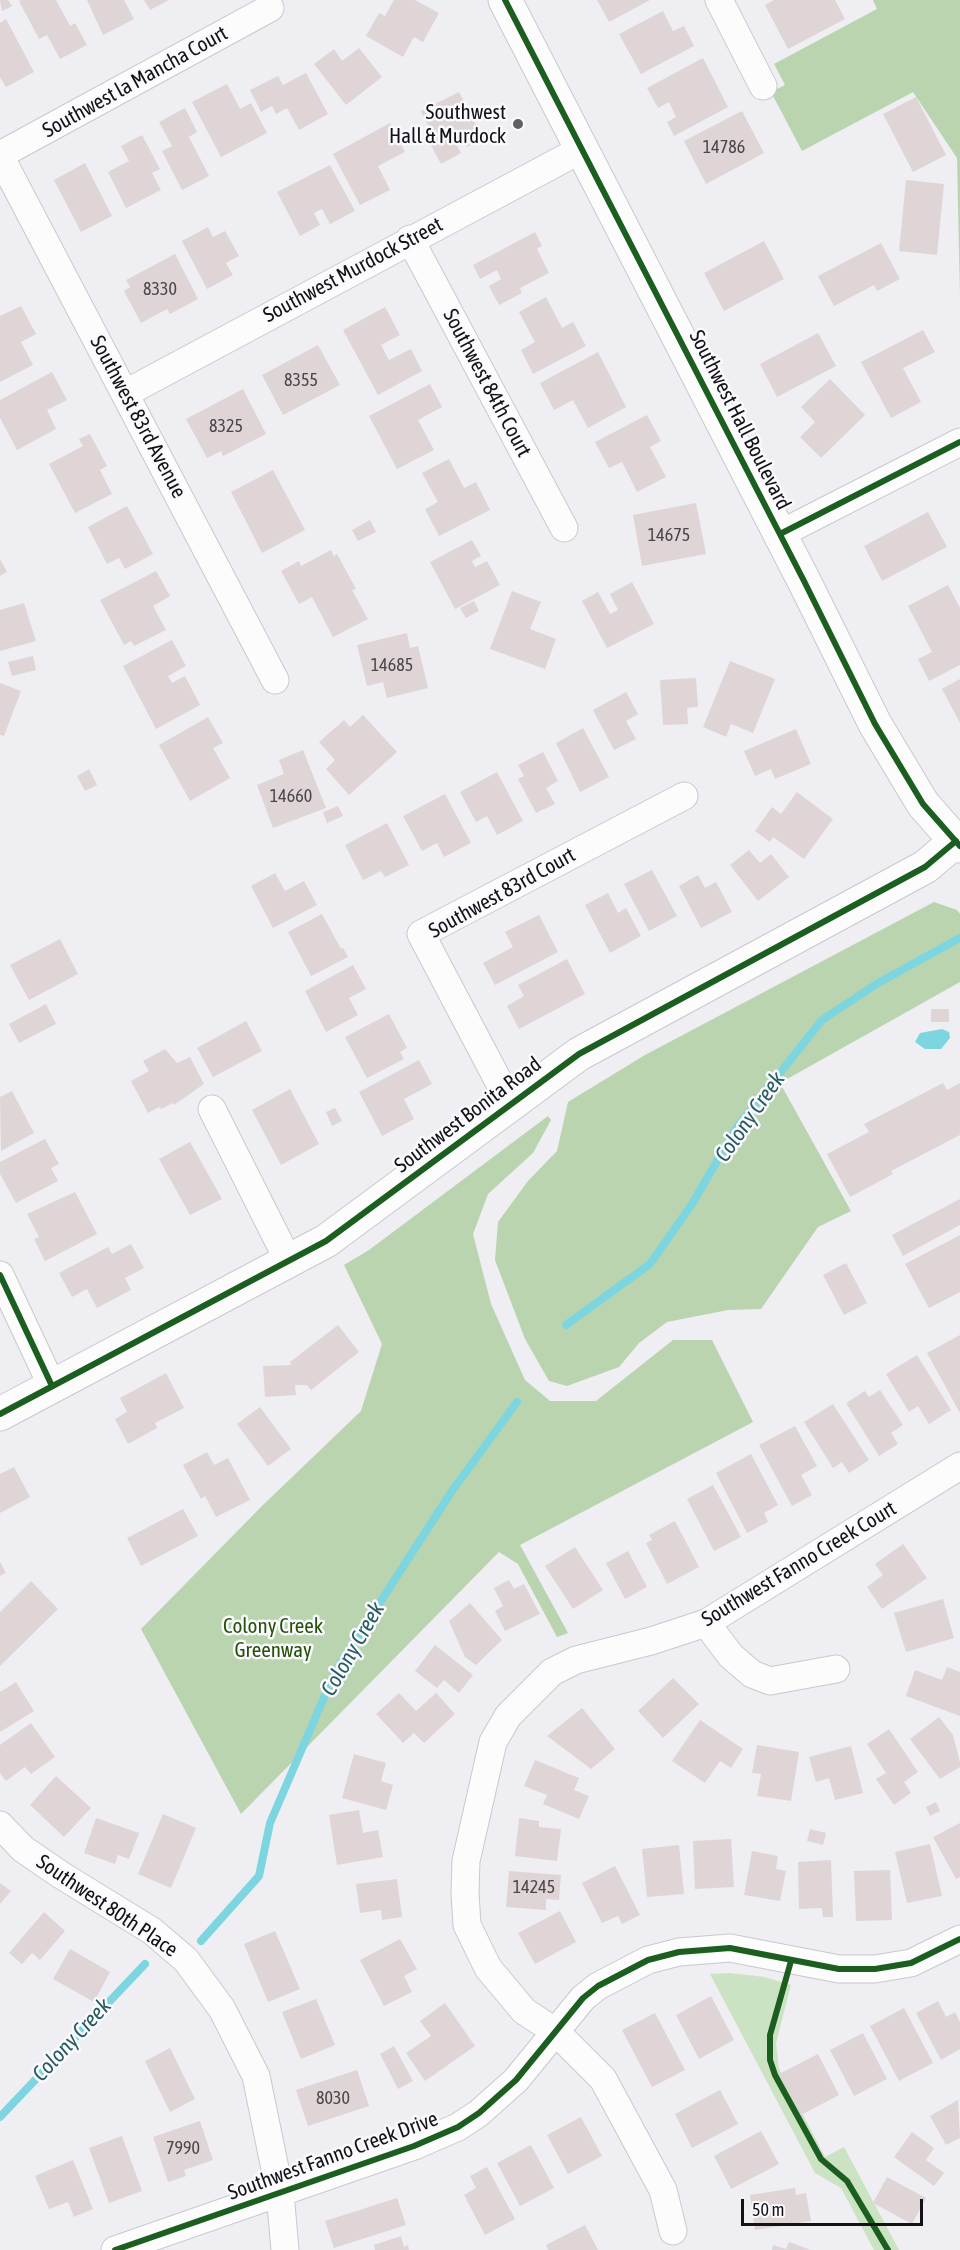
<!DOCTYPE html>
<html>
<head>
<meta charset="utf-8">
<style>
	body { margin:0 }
	#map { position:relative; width:960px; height:2250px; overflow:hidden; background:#eeeef3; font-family:"Asap Condensed",sans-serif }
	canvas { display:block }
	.scale { position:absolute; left:741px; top:2199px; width:182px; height:27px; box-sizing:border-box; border:3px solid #131216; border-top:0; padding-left:8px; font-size:18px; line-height:21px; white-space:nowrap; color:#131216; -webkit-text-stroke:4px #f9f9fe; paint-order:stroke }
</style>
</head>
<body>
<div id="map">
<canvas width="960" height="2250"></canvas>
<div class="scale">50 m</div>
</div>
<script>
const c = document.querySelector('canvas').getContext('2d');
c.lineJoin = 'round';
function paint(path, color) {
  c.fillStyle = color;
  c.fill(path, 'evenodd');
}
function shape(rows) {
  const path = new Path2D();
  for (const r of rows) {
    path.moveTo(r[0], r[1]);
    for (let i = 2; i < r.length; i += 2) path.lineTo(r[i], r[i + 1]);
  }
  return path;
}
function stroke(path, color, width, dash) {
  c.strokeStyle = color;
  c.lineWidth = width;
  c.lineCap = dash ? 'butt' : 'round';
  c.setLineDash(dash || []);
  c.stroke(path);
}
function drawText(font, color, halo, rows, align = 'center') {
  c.font = font + ' "Asap Condensed",sans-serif';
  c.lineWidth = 5;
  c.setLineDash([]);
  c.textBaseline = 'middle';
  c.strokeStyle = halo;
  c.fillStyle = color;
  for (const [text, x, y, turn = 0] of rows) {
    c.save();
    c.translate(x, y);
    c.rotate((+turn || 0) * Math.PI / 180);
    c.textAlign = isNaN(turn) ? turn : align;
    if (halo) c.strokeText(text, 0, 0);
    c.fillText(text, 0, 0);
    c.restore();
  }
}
paint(shape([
	[730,1973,764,1977,791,1985,776,2043,779,2069,825,2157,844,2147,899,2250,874,2250,841,2188,815,2173,710,1974]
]), '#cbe2c3');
paint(shape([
	[873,0,960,0,960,296,957,158,913,92,802,151,771,92,785,85,774,64,877,9],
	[934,902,957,910,960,914,960,982,780,1083,851,1211,818,1227,761,1309,728,1310,667,1322,639,1343,619,1367,567,1386,549,1381,525,1339,495,1260,498,1222,528,1181,557,1151,568,1102,645,1055],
	[548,1116,551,1120,533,1153,488,1194,473,1234,491,1304,525,1380,550,1401,596,1401,673,1340,712,1340,753,1422,520,1545,568,1633,557,1637,518,1564,499,1552,241,1814,141,1629,262,1506,361,1411,382,1344,344,1265,369,1250]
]), '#b9d4af');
paint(shape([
	[942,1029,949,1032,950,1038,941,1049,925,1049,915,1042,920,1033]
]), '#7dd6df');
stroke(shape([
	[566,1325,650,1264,692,1204,737,1127,822,1020,878,983,960,938],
	[201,1941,259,1876,270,1823,335,1672,452,1491,517,1402],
	[0,2117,145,1964]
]), '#7dd6df', 8);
paint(shape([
	[0,0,8,0,12,6,2,11],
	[21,0,56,0,70,26,75,23,87,45,60,59,47,35,39,39,19,1],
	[87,0,124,0,134,19,103,35],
	[144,0,169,0,150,10],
	[394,0,415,0,439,13,423,42,414,37,403,57,366,36,379,13,385,16],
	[597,0,650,0,609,22],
	[774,0,835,0,845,19,788,49,765,5],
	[663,11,673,31,684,26,694,46,641,74,619,34],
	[6,19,34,72,6,87,0,77,0,23],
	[359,48,382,77,346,105,314,64,334,49,342,61],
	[703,58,728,107,674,136,667,122,676,117,669,102,658,108,647,88],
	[306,73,328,114,299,130,287,108,276,114,272,106,261,112,250,90,278,76,283,85],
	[227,84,240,109,251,103,267,133,221,157,192,102],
	[459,92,483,138,467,147,460,134,453,138,461,153,441,164,428,140,434,137,421,111],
	[916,97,946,155,913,172,883,114],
	[185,108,197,132,189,137,209,176,182,190,162,151,172,146,159,122],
	[742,111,764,153,706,184,684,141],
	[390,123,405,152,378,166,390,190,360,205,333,154],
	[142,135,160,169,152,173,161,190,126,208,108,172,129,161,121,146],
	[85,163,112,216,81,232,54,180],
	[330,165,355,211,330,224,322,209,314,213,320,225,300,236,277,192],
	[906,180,944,184,937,255,899,251],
	[208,227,213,237,225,231,239,256,226,263,233,275,207,289,182,241],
	[535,232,542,246,537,249,549,273,520,288,522,293,499,305,489,286,501,279,497,270,480,279,473,265],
	[764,241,784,279,724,311,704,273],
	[881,243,900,279,877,291,874,285,834,306,818,276],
	[175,254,198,299,170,314,167,309,141,323,124,291,130,287,126,280],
	[546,297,562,328,573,322,586,346,533,374,521,350,535,342,519,312],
	[21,306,36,334,21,342,33,365,0,382,0,316],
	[385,307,400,335,381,345,389,360,411,349,422,371,378,395,343,330],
	[923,330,935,352,903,368,921,402,891,418,861,362],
	[818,333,836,366,777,397,760,364],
	[318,345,340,385,283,415,262,375],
	[598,352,626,407,588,428,573,400,554,410,540,383],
	[52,372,67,400,47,410,56,429,17,450,0,418,0,400],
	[830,379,865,415,821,458,800,437,815,422,801,407],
	[430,384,442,407,418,420,434,450,397,469,369,416],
	[243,389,266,434,223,456,221,451,207,458,186,419],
	[647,415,661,441,650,447,666,477,637,492,622,462,609,468,595,442],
	[90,434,107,466,100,470,112,494,75,513,49,464,83,446,79,439],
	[449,459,464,488,476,482,490,510,439,536,425,509,438,502,422,473],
	[273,470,305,530,262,553,231,492],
	[696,503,706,554,642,566,633,515],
	[127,506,153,554,125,569,119,558,107,564,88,527],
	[928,512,947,547,882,581,864,546],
	[370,520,376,532,358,541,352,530],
	[472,540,481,556,472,561,475,567,487,561,500,585,455,609,430,562],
	[331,550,334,556,337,554,356,589,352,590,368,619,333,637,312,597,299,604,281,571,299,561,301,566],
	[0,559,7,572,0,576],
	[156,571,170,596,153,606,166,630,134,646,131,641,124,645,100,600],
	[632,582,654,624,607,648,582,601,598,592,610,614,618,610,610,594],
	[948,585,960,608,960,665,929,681,918,659,932,652,908,606],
	[512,591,541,602,530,629,556,639,545,669,490,649],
	[474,601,479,611,466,618,460,608],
	[24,603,36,641,0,651,0,610],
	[407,633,410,648,418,646,428,688,387,698,383,682,367,686,357,645],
	[172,640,186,666,168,676,172,683,185,676,200,705,156,729,123,666],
	[33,656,36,670,12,676,8,662],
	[730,661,775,679,753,733,731,724,726,737,703,727],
	[696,678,698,707,687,708,688,724,663,725,660,680],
	[960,679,960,723,942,689],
	[0,683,21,691,4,736,0,735],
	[626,692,638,714,626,721,636,739,614,750,593,710],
	[363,715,397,752,349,795,326,769,335,760,319,742,344,720,350,727],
	[208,717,223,743,213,748,230,778,190,801,159,745],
	[583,728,609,777,580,792,556,743],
	[796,729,811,764,775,779,771,769,755,776,744,751],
	[303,750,326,808,273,828,257,785,284,774,279,760],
	[543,752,558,781,546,788,555,804,536,813,518,779,524,776,518,765],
	[89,769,97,785,85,791,77,776],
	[497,772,523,821,497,835,487,816,476,822,460,792],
	[797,792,833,819,804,859,773,837,770,842,755,831,772,807,781,814],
	[445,794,471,843,444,857,437,843,422,851,403,816],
	[338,806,343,816,327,823,323,812],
	[387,823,409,865,385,877,381,871,363,880,345,845],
	[749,850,760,863,771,854,789,877,758,901,730,865],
	[652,870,677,916,649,931,624,884],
	[275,873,285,891,304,881,317,905,273,928,251,886],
	[698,875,705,888,716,882,732,912,701,928,679,886],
	[608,893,618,913,626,908,641,936,610,953,585,905],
	[322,914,341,949,343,948,348,957,311,976,288,932],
	[539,915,558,952,495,985,483,963,513,947,505,932],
	[60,939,78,974,29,1000,10,965],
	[567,959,585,994,519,1029,507,1006,524,996,518,985],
	[353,965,366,989,349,998,358,1015,326,1032,305,991],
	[46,1004,56,1024,19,1043,9,1024],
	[931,1009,949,1009,949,1022,931,1022],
	[389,1014,407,1048,400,1052,404,1059,367,1078,345,1037],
	[246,1021,262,1051,213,1077,197,1048],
	[165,1049,177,1063,190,1057,204,1084,174,1105,173,1103,161,1109,159,1107,148,1113,131,1081,149,1071,143,1061],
	[419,1060,432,1084,404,1099,414,1119,382,1136,359,1092],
	[943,1083,947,1090,960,1083,960,1135,891,1171,893,1174,850,1197,827,1154,869,1132,864,1124],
	[290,1089,319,1144,281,1165,252,1110],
	[12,1091,34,1133,1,1151,0,1097],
	[335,1108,342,1121,332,1126,326,1112],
	[45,1139,59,1164,51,1168,58,1181,16,1203,0,1174,0,1162],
	[190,1142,222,1199,190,1215,159,1159],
	[75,1192,97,1234,45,1261,34,1239,39,1237,27,1214],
	[960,1199,960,1225,903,1256,892,1235],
	[960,1235,960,1292,929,1308,905,1264],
	[131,1244,144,1268,125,1278,131,1290,97,1308,87,1289,72,1297,59,1273,108,1247,112,1254],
	[846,1263,867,1303,844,1315,823,1275],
	[338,1325,359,1352,311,1390,307,1385,295,1385,296,1395,265,1397,263,1366,291,1365,290,1362],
	[960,1335,960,1413,927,1353],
	[917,1355,951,1410,929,1424,918,1406,909,1412,886,1374],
	[166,1373,184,1408,155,1423,157,1428,128,1444,115,1419,127,1412,120,1398],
	[880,1390,903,1425,891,1433,898,1444,879,1456,846,1403,865,1391,869,1397],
	[833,1404,869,1460,849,1473,842,1462,833,1468,804,1422],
	[260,1407,291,1449,268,1466,237,1424],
	[795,1426,817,1466,801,1475,812,1495,792,1506,759,1445],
	[207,1452,214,1465,228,1458,250,1500,216,1517,205,1496,201,1499,183,1465],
	[751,1454,778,1505,764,1513,768,1522,747,1533,716,1473],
	[14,1467,30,1497,0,1513,0,1474],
	[713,1485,741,1537,714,1551,687,1499],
	[183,1509,198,1536,141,1566,127,1538],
	[675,1521,699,1567,667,1584,646,1543,652,1540,649,1535],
	[903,1544,927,1578,882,1609,867,1587,883,1575,875,1564],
	[575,1547,603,1590,573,1609,545,1566],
	[628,1551,647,1587,625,1599,606,1563],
	[0,1562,6,1573,0,1576],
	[509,1580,514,1589,524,1584,540,1614,505,1631,495,1611,503,1606,494,1588],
	[31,1581,58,1609,0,1666,0,1612],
	[943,1599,954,1638,906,1652,894,1613],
	[470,1603,502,1640,476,1665,465,1657,449,1621],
	[435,1645,473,1675,459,1693,444,1680,437,1688,415,1671],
	[947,1667,960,1672,960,1716,906,1696,915,1670,942,1680],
	[673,1678,699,1704,663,1738,638,1711],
	[16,1682,34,1711,0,1732,0,1692],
	[399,1693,416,1711,436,1693,455,1714,424,1743,414,1733,403,1743,376,1714],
	[582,1708,615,1749,591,1769,547,1736],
	[939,1717,953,1735,960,1762,960,1767,940,1779,910,1739],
	[700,1720,743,1749,731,1768,720,1761,705,1783,672,1761],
	[31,1723,55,1757,31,1774,25,1767,6,1781,0,1773,0,1745],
	[889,1729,918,1772,904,1782,911,1793,894,1805,876,1779,886,1773,867,1744],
	[757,1745,799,1752,791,1801,757,1796,761,1774,752,1773],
	[851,1746,863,1793,835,1800,829,1778,816,1782,809,1757],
	[354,1754,386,1763,381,1781,393,1785,386,1810,342,1798],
	[535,1760,579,1778,574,1790,589,1796,579,1819,543,1804,547,1795,524,1786],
	[56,1776,91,1808,64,1837,30,1805],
	[936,1802,940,1811,930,1816,926,1807],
	[359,1810,363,1833,378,1830,383,1857,337,1865,329,1815],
	[163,1814,196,1828,171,1888,138,1874],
	[96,1818,139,1833,129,1859,118,1855,115,1864,84,1853],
	[519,1818,539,1821,539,1827,561,1829,557,1861,515,1856],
	[960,1823,960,1877,956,1879,933,1837],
	[810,1829,826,1833,823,1845,807,1841],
	[731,1839,734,1887,695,1889,693,1841],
	[930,1844,942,1896,907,1903,895,1852],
	[679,1845,684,1894,647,1897,642,1849],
	[752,1851,778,1856,776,1869,786,1871,780,1901,744,1895],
	[831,1860,833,1917,823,1917,822,1908,799,1909,798,1862],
	[615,1866,640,1915,622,1924,618,1916,602,1923,582,1883],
	[890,1870,892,1920,856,1921,854,1871],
	[509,1871,561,1875,559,1900,546,1899,546,1910,506,1907],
	[397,1879,402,1917,382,1920,381,1910,360,1913,356,1884],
	[0,1883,11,1891,0,1904],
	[560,1911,576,1942,535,1964,518,1933],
	[44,1912,65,1931,40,1960,32,1953,22,1964,9,1953],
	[275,1931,300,1989,268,2002,244,1944],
	[400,1939,417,1969,404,1976,412,1992,384,2006,360,1960],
	[70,1949,110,1972,94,2002,53,1979],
	[711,1996,734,2040,699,2059,676,2015],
	[316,1999,335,2045,301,2059,282,2012],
	[938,2001,946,2017,955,2012,960,2022,960,2049,941,2060,916,2013],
	[445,2003,475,2046,425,2081,406,2053,431,2036,420,2021],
	[904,2008,933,2063,899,2081,870,2026],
	[655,2013,685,2070,652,2087,622,2030],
	[863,2033,887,2079,854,2096,830,2050],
	[394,2046,413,2081,398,2089,380,2054],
	[170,2048,195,2099,170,2112,145,2061],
	[818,2054,839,2095,801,2115,779,2074],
	[357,2070,369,2106,308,2126,296,2090],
	[720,2090,738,2124,692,2148,675,2114],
	[958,2100,960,2138,946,2145,930,2116],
	[581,2117,602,2156,568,2174,547,2135],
	[200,2121,213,2160,184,2170,186,2176,168,2182,153,2137],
	[761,2131,779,2164,731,2189,714,2156],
	[912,2132,934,2148,926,2160,944,2173,934,2186,894,2157],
	[122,2136,142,2191,109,2203,89,2148],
	[531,2145,554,2188,520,2206,497,2163],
	[73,2160,93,2209,74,2217,68,2202,49,2209,35,2176],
	[487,2167,515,2219,485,2235,464,2195,476,2188,470,2176],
	[887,2177,926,2198,912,2224,873,2203],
	[795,2188,796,2195,806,2193,811,2221,755,2230,750,2195],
	[397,2198,406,2225,334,2248,325,2221],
	[585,2225,598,2250,548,2250,546,2245],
	[401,2236,404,2247,408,2245,409,2250,375,2250,374,2245],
	[789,2242,811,2250,772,2250,773,2245,786,2249]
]), '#dfd5d6');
const minor = shape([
	[719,0,763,86],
	[0,155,270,8],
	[0,156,275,680],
	[410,239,564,528],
	[126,393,582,149],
	[780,534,960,442],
	[510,1103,421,934,684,796],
	[212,1109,289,1262],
	[0,1275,52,1386],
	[706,1623,731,1656,752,1674,770,1681,836,1669],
	[0,1825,23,1849,61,1875,152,1931,186,1960,222,2009,256,2076,280,2193,285,2250],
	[673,2231,663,2190,603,2079,556,2032,524,2011,488,1968,467,1925,465,1893,466,1861,493,1742,508,1716,552,1672,576,1660,651,1641,706,1623,960,1466],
	[115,2250,414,2146,458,2127,479,2113,516,2080,583,1998,598,1986,648,1960,679,1952,730,1948,839,1969,875,1969,911,1963,960,1939]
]);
const secondary = shape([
	[505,0,804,581,875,724,923,804,960,846],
	[0,1414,326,1241,579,1054,925,867,956,841]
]);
stroke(minor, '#c9c9cd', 29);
stroke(secondary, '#c9c9cd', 35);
stroke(minor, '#fcfcfd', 27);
stroke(secondary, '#fcfcfd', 33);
stroke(shape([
	[505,0,804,581,875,724,923,804,960,846],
	[780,534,960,442],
	[0,1275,52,1386],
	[0,1414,326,1241,579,1054,925,867,956,841],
	[791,1961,770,2035,770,2060,775,2075,821,2159,847,2181,888,2250],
	[115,2250,414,2146,458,2127,479,2113,516,2080,583,1998,598,1986,648,1960,679,1952,730,1948,839,1969,875,1969,911,1963,960,1939]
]), '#1b5e20', 6);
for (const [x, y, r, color] of [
	[518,124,6,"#605f63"]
]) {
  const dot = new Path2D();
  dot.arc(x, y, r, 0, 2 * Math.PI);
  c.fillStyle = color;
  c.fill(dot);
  stroke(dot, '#f9f9fe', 2);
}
drawText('18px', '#494649', null, [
	["14786",724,147],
	["8330",160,289],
	["8355",301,380],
	["8325",226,426],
	["14675",669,535],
	["14685",392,665],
	["14660",291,796],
	["14245",534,1887],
	["8030",333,2098],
	["7990",183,2148]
]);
drawText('21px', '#131216', '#f9f9fe', [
	["Southwest la Mancha Court",135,82,-29],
	["Southwest Murdock Street",353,270,-28],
	["Southwest 84th Court",487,383,62],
	["Southwest 83rd Avenue",138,417,62],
	["Southwest Hall Boulevard",740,420,63],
	["Southwest 83rd Court",502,893,-29],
	["Southwest Bonita Road",468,1115,-37],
	["Southwest Fanno Creek Court",799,1564,-31],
	["Southwest 80th Place",107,1906,34],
	["Southwest Fanno Creek Drive",333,2156,-20]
]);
drawText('21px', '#131216', '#f9f9fe', [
	["Southwest",506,112],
	["Hall & Murdock",506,136]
], 'right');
drawText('21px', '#255106', '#f9f9fe', [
	["Colony Creek",273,1626],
	["Greenway",273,1650]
]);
drawText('italic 22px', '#275b60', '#f9f9fe', [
	["Colony Creek",750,1117,-55],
	["Colony Creek",353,1649,-60],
	["Colony Creek",72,2040,-47]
]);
</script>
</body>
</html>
